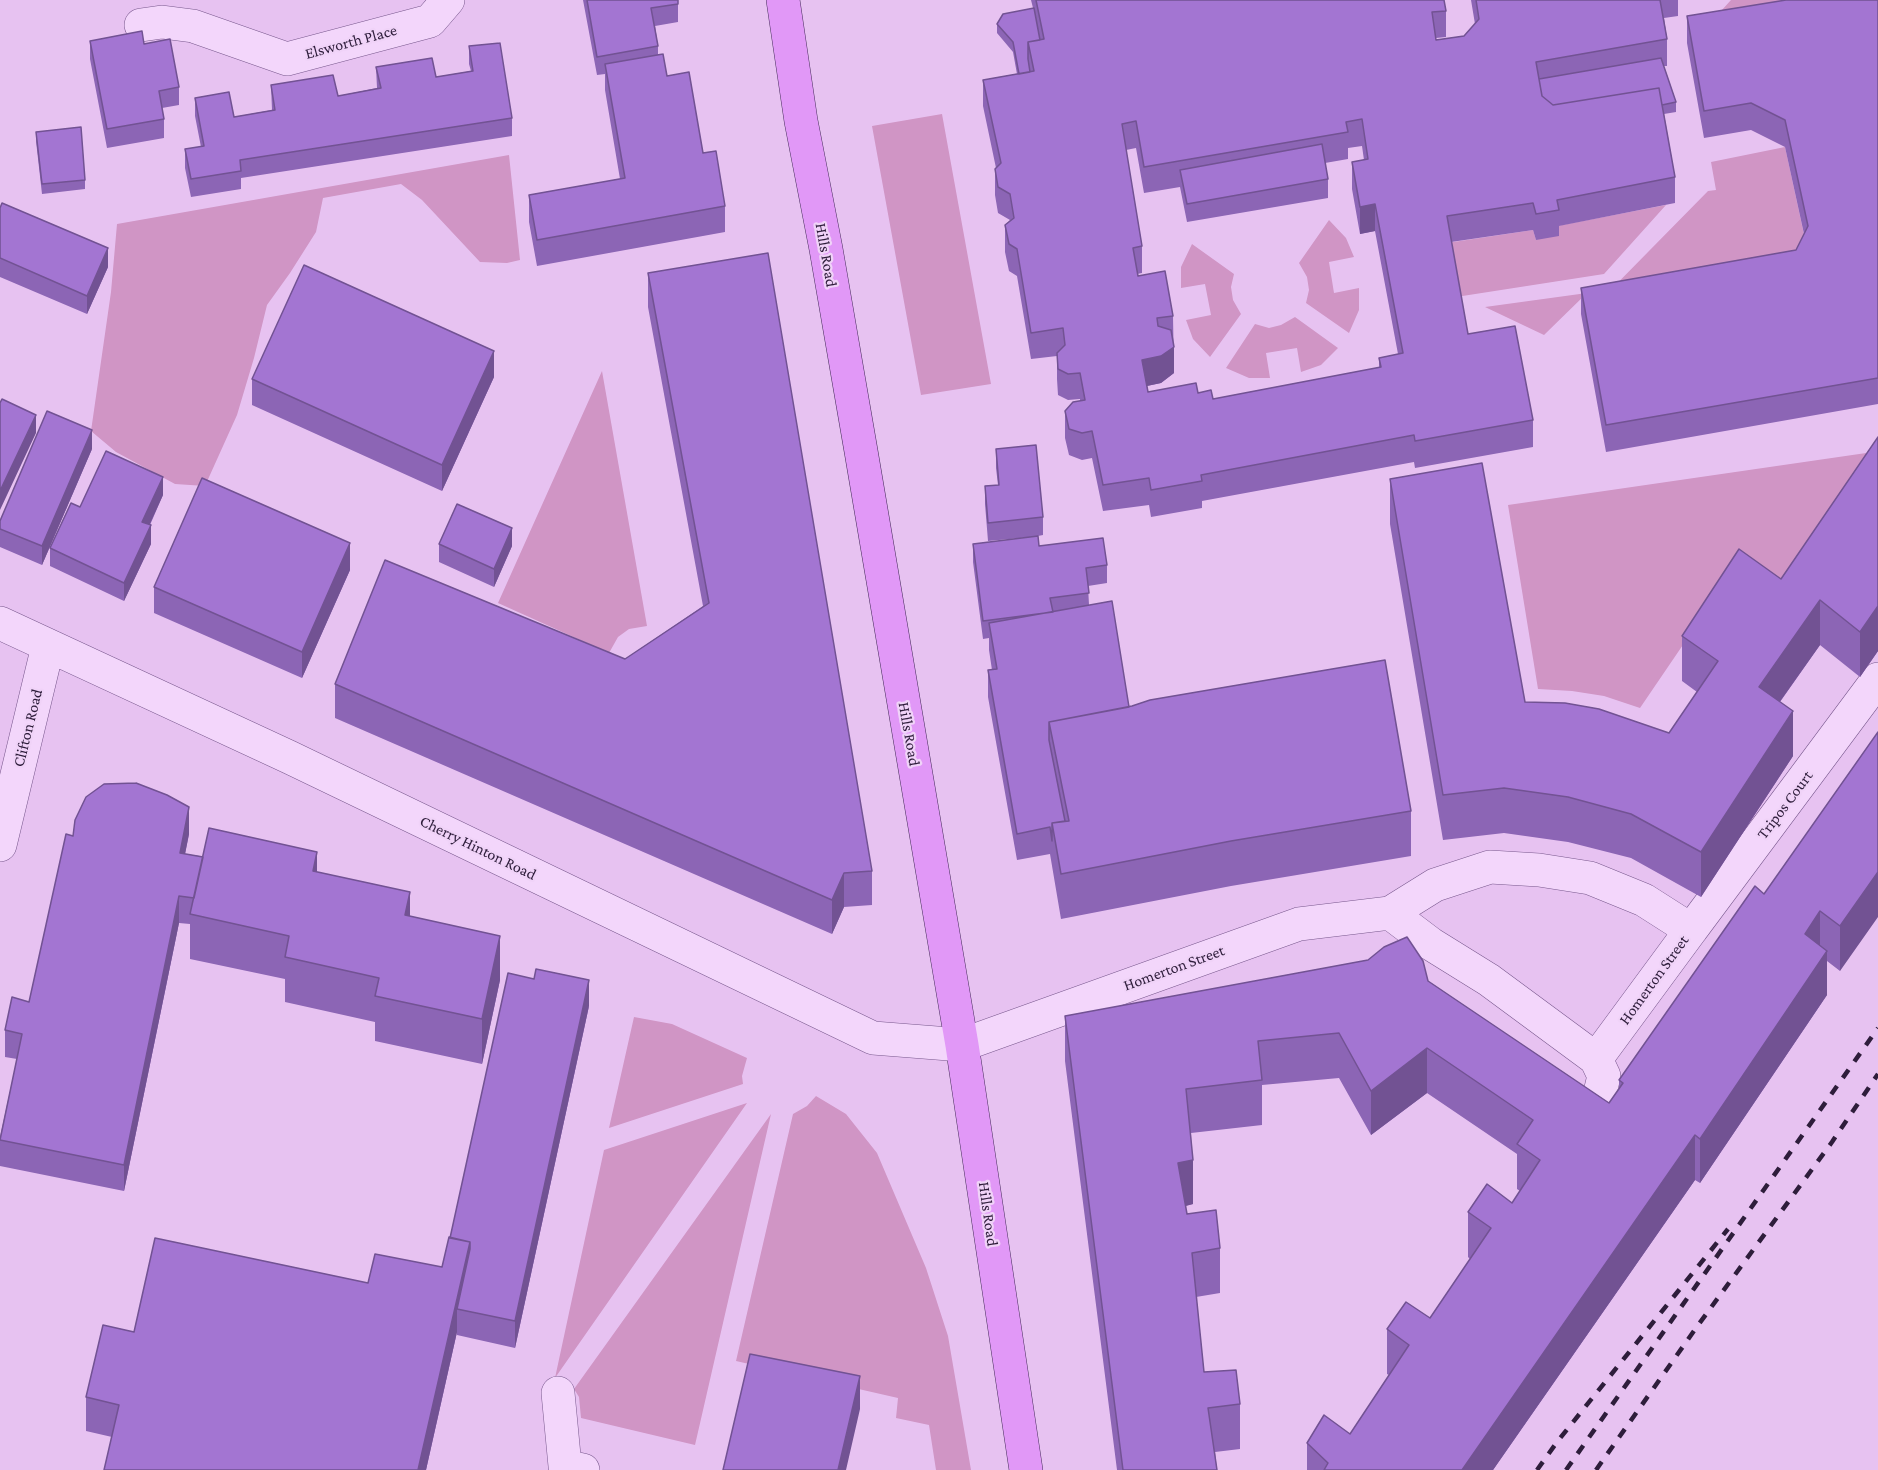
<!DOCTYPE html>
<html>
<head>
<meta charset="utf-8">
<style>
	body { margin:0 }
	canvas { display:block; background:#e7c2f1 }
</style>
</head>
<body>
<canvas width="1878" height="1470"></canvas>
<script>
const c = document.querySelector('canvas').getContext('2d');
c.lineJoin = 'round';
function paint(path, color) {
  c.fillStyle = color;
  c.fill(path, 'evenodd');
}
function shape(rows) {
  const path = new Path2D();
  for (const r of rows) {
    path.moveTo(r[0], r[1]);
    for (let i = 2; i < r.length; i += 2) path.lineTo(r[i], r[i + 1]);
  }
  return path;
}
function stroke(path, color, width, dash) {
  c.strokeStyle = color;
  c.lineWidth = width;
  c.lineCap = dash ? 'butt' : 'round';
  c.setLineDash(dash || []);
  c.stroke(path);
}
function drawText(font, color, halo, rows, align = 'center') {
  c.font = font + ' "Crimson Pro",serif';
  c.lineWidth = 4.5;
  c.setLineDash([]);
  c.textBaseline = 'middle';
  c.strokeStyle = halo;
  c.fillStyle = color;
  for (const [text, x, y, turn = 0] of rows) {
    c.save();
    c.translate(x, y);
    c.rotate((+turn || 0) * Math.PI / 180);
    c.textAlign = isNaN(turn) ? turn : align;
    if (halo) c.strokeText(text, 0, 0);
    c.fillText(text, 0, 0);
    c.restore();
  }
}
paint(shape([
	[1731,0,1791,0,1721,11],
	[942,114,991,384,921,395,872,126],
	[1785,147,1808,253,1589,312,1708,191,1716,190,1711,162],
	[509,155,520,260,507,263,480,262,422,200,401,184,323,198,316,232,290,273,267,305,254,358,237,415,205,486,175,484,116,452,91,431,111,292,117,224],
	[1666,205,1604,274,1456,297,1447,243,1533,230,1536,240,1557,226],
	[1329,220,1346,238,1354,257,1329,262,1334,293,1359,288,1359,310,1349,333,1306,303,1309,290,1307,277,1299,263],
	[1192,244,1234,274,1231,287,1233,300,1241,314,1210,357,1193,339,1186,320,1211,315,1205,284,1181,288,1181,267],
	[1587,293,1544,335,1485,307],
	[1295,317,1338,348,1321,365,1301,372,1297,348,1266,353,1270,378,1249,378,1226,368,1255,324,1269,328,1281,325],
	[602,371,647,626,629,629,618,637,609,653,498,603],
	[1873,452,1778,589,1738,564,1640,708,1604,696,1572,691,1538,689,1508,505],
	[634,1017,672,1024,747,1058,742,1076,743,1084,609,1128],
	[816,1096,846,1114,877,1153,926,1268,948,1336,971,1470,936,1470,929,1425,896,1418,898,1398,736,1361,793,1114,807,1106],
	[747,1103,555,1378,604,1150],
	[771,1114,695,1445,581,1418,579,1397,574,1389]
]), '#d095c5');
const minor = shape([
	[141,25,162,22,193,26,287,59,430,21,448,0],
	[0,623,289,757,873,1038,962,1045,1299,924,1390,913,1435,885,1490,867,1539,870,1590,878,1644,900,1691,930,1596,1059],
	[0,845,48,646],
	[1390,913,1431,944,1489,980,1596,1059,1604,1076,1599,1097,1578,1127],
	[1691,930,1878,679],
	[558,1393,565,1466,583,1470]
]);
const major = shape([
	[783,0,801,121,826,249,861,451,962,1045,1026,1470]
]);
stroke(minor, '#78588d', 34);
stroke(major, '#452c5a', 34);
stroke(minor, '#f3d6fb', 33);
stroke(major, '#e198f7', 33);
stroke(shape([
	[1537,1470,1557,1442,1728,1229],
	[1566,1470,1878,1028],
	[1596,1470,1696,1328,1832,1142,1878,1074]
]), '#2e1d3b', 4.5, [10, 10]);
paint(shape([
	[583,0,678,0,678,22,655,26,658,46,658,54,667,76,703,153,725,206,725,232,537,266,529,222,529,195,620,179,605,90,605,74,597,75],
	[1031,0,1444,0,1446,11,1446,37,1436,38,1436,40,1464,36,1475,24,1471,0,1678,0,1678,16,1664,18,1667,39,1667,66,1664,66,1676,102,1676,112,1664,114,1675,177,1675,203,1559,226,1559,236,1536,240,1533,230,1451,242,1468,334,1533,420,1533,447,1415,468,1414,462,1202,501,1202,508,1151,517,1149,505,1103,511,1092,458,1082,460,1069,455,1065,438,1065,411,1080,401,1080,399,1068,400,1058,395,1057,379,1057,356,1031,359,1017,276,1009,271,1005,252,1005,225,1010,220,998,213,995,195,995,169,996,168,983,106,983,80,1017,74,1013,52,997,33,997,24,1033,8],
	[1362,146,1364,160,1352,162,1352,189,1360,234,1375,231,1398,354,1379,358,1379,368,1213,399,1198,393,1148,392,1147,386,1161,383,1174,373,1173,316,1138,276,1137,274,1142,273,1142,246,1126,150,1136,148,1144,193,1180,187,1187,222,1328,198,1328,179,1325,163,1348,159,1348,148],
	[1878,0,1878,404,1606,452,1581,314,1581,288,1796,250,1804,234,1785,147,1751,130,1704,138,1687,43,1687,16],
	[90,41,144,44,179,87,179,105,162,108,164,119,164,138,107,148,90,59],
	[469,46,512,118,512,136,241,178,241,189,191,197,185,168,185,149,201,147,195,116,195,98,234,117,272,110,271,85,338,96,377,88,376,67,436,77,471,71,469,64],
	[36,132,85,180,85,189,42,194,36,141],
	[0,208,108,267,87,314,0,277],
	[648,273,872,871,872,905,844,907,832,934,335,718,335,684,625,659,703,606,648,307],
	[494,377,442,491,252,405,252,379],
	[1878,437,1878,651,1860,677,1820,645,1780,702,1793,756,1701,897,1631,858,1568,842,1504,833,1443,840,1390,524,1390,479,1525,702,1669,733,1697,692,1682,681,1682,636,1781,579],
	[92,449,42,565,0,547,0,521],
	[996,449,1043,517,1043,535,1038,536,1039,546,1107,565,1107,583,1088,586,1089,605,1129,707,1411,811,1411,856,1231,886,1061,919,1050,854,1017,860,988,697,988,670,992,670,989,650,989,638,983,639,973,562,973,544,1031,537,988,541,985,504,985,486,998,485,996,468],
	[163,495,150,525,151,544,124,601,50,566,50,548,80,507],
	[439,544,512,546,494,587,439,562],
	[350,570,302,678,154,613,154,587],
	[1878,732,1840,971,1827,961,1827,995,1700,1183,1695,1180,1493,1470,1307,1470,1307,1443,1350,1434,1389,1375,1387,1374,1387,1329,1430,1318,1470,1259,1468,1257,1468,1212,1512,1203,1520,1191,1517,1189,1517,1154,1427,1093,1371,1135,1339,1078,1262,1085,1262,1125,1191,1133,1193,1204,1185,1206,1187,1214,1220,1248,1220,1293,1196,1297,1204,1372,1240,1404,1240,1449,1215,1452,1217,1470,1117,1470,1065,1061,1065,1016,1428,981,1609,1103,1619,1089,1619,1080,1764,894],
	[189,834,185,854,317,872,410,916,500,980,482,1064,375,1041,375,1022,285,1002,285,979,190,959,190,924,179,923,124,1191,0,1166,0,1137,17,1059,5,1057,5,1030,29,1002,73,836],
	[589,1006,515,1348,457,1335,457,1332,426,1470,104,1470,112,1437,86,1431,86,1397,134,1332,368,1283,442,1267,450,1238]
]), '#8c65b5');
paint(shape([
	[1375,204,1375,231,1360,234,1360,207],
	[108,248,108,267,87,314,87,296],
	[1174,347,1174,373,1161,383,1142,387,1142,360],
	[494,351,494,377,442,491,442,465],
	[36,415,36,433,0,510,0,491],
	[92,430,92,449,42,565,42,546],
	[163,477,163,495,142,541,142,522],
	[151,525,151,544,124,601,124,583],
	[512,528,512,546,494,587,494,569],
	[350,543,350,570,302,678,302,652],
	[1820,600,1820,645,1759,731,1759,687],
	[1878,606,1878,651,1860,677,1860,632],
	[1793,711,1793,756,1701,897,1701,852],
	[189,807,189,834,180,879,180,853],
	[317,852,317,896,313,871],
	[1878,872,1878,917,1840,971,1840,926],
	[844,873,844,907,832,934,832,900],
	[410,892,410,937,405,915],
	[179,896,179,923,124,1191,124,1165],
	[1820,911,1820,956,1805,934],
	[500,936,500,980,482,1064,482,1019],
	[1827,951,1827,995,1700,1183,1700,1139],
	[589,980,589,1006,515,1348,515,1321],
	[1427,1048,1427,1093,1371,1135,1371,1091],
	[1695,1135,1695,1180,1493,1470,1462,1470],
	[1193,1160,1193,1204,1178,1208,1178,1163],
	[470,1242,470,1276,457,1309,457,1332,426,1470,418,1470],
	[860,1376,860,1409,846,1470,838,1470]
]), '#725293');
const building = shape([
	[587,0,678,0,678,4,651,8,658,46,597,57,587,0],
	[1036,0,1444,0,1446,11,1432,12,1436,40,1464,36,1479,19,1476,0,1660,0,1667,39,1536,62,1542,96,1553,105,1659,88,1675,177,1557,200,1559,210,1536,214,1533,203,1447,216,1468,334,1515,326,1533,420,1415,441,1414,435,1201,475,1202,481,1151,490,1149,478,1103,485,1092,431,1082,433,1069,429,1065,411,1073,402,1085,400,1080,373,1068,374,1058,369,1057,353,1065,345,1063,328,1031,333,1017,249,1009,244,1005,225,1014,218,1010,194,998,187,995,169,1001,163,983,80,1034,71,1028,42,1044,39,1036,0],
	[1362,119,1368,159,1352,162,1360,207,1375,204,1403,353,1379,358,1381,367,1213,399,1211,390,1198,393,1196,383,1148,392,1142,360,1161,356,1174,347,1171,330,1158,326,1157,318,1173,316,1165,271,1138,276,1133,248,1142,246,1122,124,1136,121,1144,167,1348,132,1346,122,1362,119],
	[1786,0,1878,0,1878,378,1606,425,1581,288,1796,250,1808,226,1785,120,1751,103,1704,111,1687,16,1786,0],
	[1034,8,1040,40,1028,42,1028,59,1030,72,1019,74,1013,42,997,24,1003,14,1034,8],
	[142,31,144,44,170,39,179,87,159,91,164,119,107,129,90,41,142,31],
	[500,43,512,118,240,160,241,171,191,179,185,149,204,146,195,98,229,92,234,117,275,110,271,85,333,75,338,96,381,88,376,67,432,58,436,77,473,71,469,46,500,43],
	[663,54,667,76,689,72,703,153,716,151,725,206,537,240,529,195,625,178,605,64,663,54],
	[1661,58,1676,102,1662,105,1659,88,1553,105,1542,96,1539,79,1661,58],
	[81,127,85,180,42,184,36,132,81,127],
	[1322,144,1328,179,1187,204,1180,170,1322,144],
	[2,203,108,248,87,296,0,258,0,208,2,203],
	[768,253,872,871,844,873,832,900,335,684,385,560,625,659,709,603,648,273,768,253],
	[304,265,494,351,442,465,252,379,304,265],
	[2,399,36,415,0,491,0,403,2,399],
	[47,411,92,430,42,546,0,529,0,521,47,411],
	[1878,437,1878,606,1860,632,1820,600,1759,687,1793,711,1701,852,1631,814,1568,797,1504,788,1443,795,1390,479,1482,463,1525,702,1565,703,1599,709,1669,733,1718,661,1682,636,1739,549,1781,579,1878,437],
	[1036,445,1043,517,988,523,985,486,999,485,996,449,1036,445],
	[106,451,163,477,142,522,151,525,124,583,50,548,71,503,80,507,106,451],
	[202,478,350,543,302,652,154,587,202,478],
	[457,504,512,528,494,569,439,544,457,504],
	[1038,536,1039,546,1103,538,1107,565,1086,568,1089,593,1050,598,1053,612,983,621,973,544,1038,536],
	[1112,601,1129,707,1049,722,1049,740,1065,821,1052,823,1052,841,1050,827,1017,834,988,670,997,669,989,623,1112,601],
	[1385,660,1411,811,1231,841,1061,874,1052,823,1069,821,1049,722,1132,706,1150,700,1385,660],
	[1878,732,1878,872,1840,926,1820,911,1805,934,1827,951,1700,1139,1695,1135,1462,1470,1324,1470,1328,1463,1307,1443,1324,1415,1350,1434,1409,1345,1387,1329,1406,1302,1430,1318,1491,1228,1468,1212,1487,1184,1512,1203,1540,1160,1517,1144,1533,1120,1427,1048,1371,1091,1339,1033,1258,1041,1262,1080,1186,1089,1193,1160,1178,1163,1187,1214,1216,1210,1220,1248,1192,1253,1204,1372,1236,1370,1240,1404,1208,1408,1217,1470,1123,1470,1065,1016,1368,960,1384,947,1407,937,1423,961,1428,981,1609,1103,1623,1083,1619,1080,1755,886,1764,894,1878,732],
	[136,783,167,795,189,807,180,853,203,857,194,898,179,896,124,1165,0,1140,22,1034,5,1030,12,997,29,1002,66,834,73,836,75,820,86,797,104,784,136,783],
	[209,828,317,852,313,871,410,892,405,915,500,936,482,1019,375,996,379,978,285,957,289,936,190,914,209,828],
	[536,969,589,980,515,1321,457,1309,470,1249,470,1242,450,1238,508,973,534,979,536,969],
	[449,1237,470,1242,418,1470,104,1470,119,1405,86,1397,103,1325,134,1332,155,1238,368,1283,375,1254,442,1267,449,1237],
	[750,1354,860,1376,838,1470,723,1470,750,1354]
]);
paint(building, '#a375d2');
stroke(building, '#725293', 1.5);
drawText('16px', '#2e1d3b', '#f0d3f8', [
	["Elsworth Place",351,42,-15],
	["Hills Road",826,255,80],
	["Clifton Road",28,728,-76],
	["Hills Road",909,734,80],
	["Tripos Court",1785,805,-53],
	["Cherry Hinton Road",478,848,26],
	["Homerton Street",1174,968,-20],
	["Homerton Street",1654,980,-54],
	["Hills Road",988,1214,82]
]);
</script>
</body>
</html>
